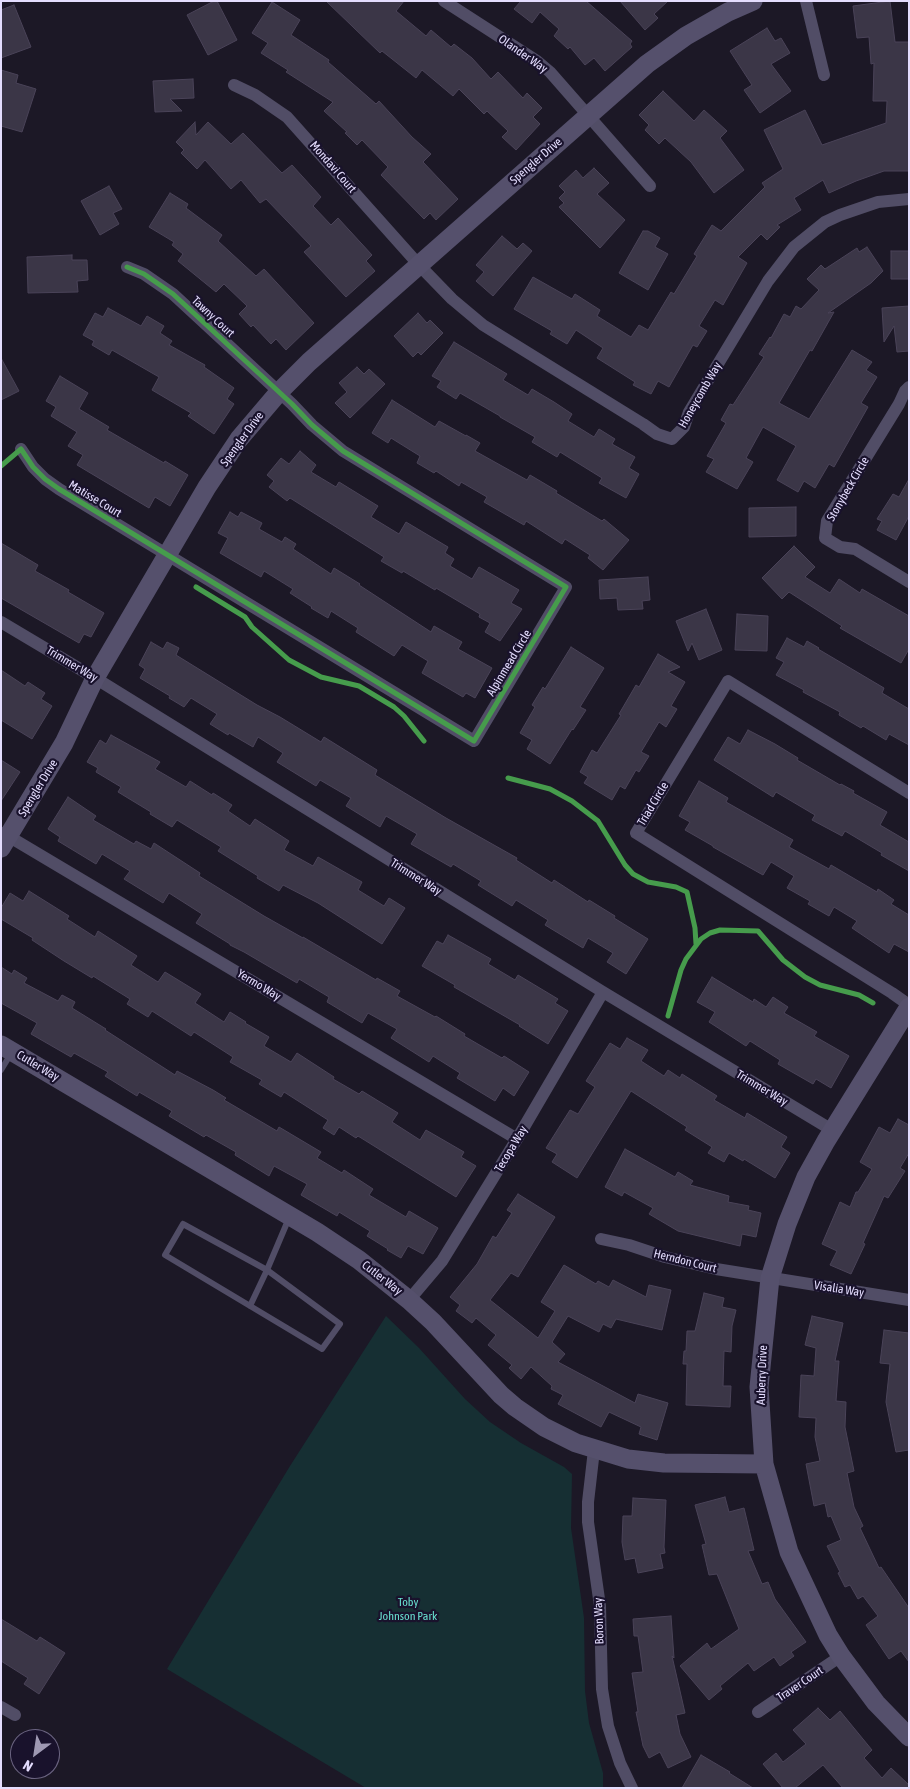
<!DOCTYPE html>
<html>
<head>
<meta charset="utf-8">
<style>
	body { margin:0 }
	#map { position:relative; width:910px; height:1789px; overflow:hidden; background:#1c1826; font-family:"Asap Condensed",sans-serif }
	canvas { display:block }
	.frame { position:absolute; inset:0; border:2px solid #e4ddfe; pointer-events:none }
	.north { position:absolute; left:10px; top:1729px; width:50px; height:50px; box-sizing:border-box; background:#19122c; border:1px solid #6a6380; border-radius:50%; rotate:211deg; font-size:14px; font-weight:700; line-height:20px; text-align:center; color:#e4ddfe }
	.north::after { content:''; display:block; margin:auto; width:18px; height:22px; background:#9e98b2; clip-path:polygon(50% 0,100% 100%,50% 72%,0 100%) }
</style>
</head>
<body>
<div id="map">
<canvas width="910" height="1789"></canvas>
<div class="frame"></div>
<div class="north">N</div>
</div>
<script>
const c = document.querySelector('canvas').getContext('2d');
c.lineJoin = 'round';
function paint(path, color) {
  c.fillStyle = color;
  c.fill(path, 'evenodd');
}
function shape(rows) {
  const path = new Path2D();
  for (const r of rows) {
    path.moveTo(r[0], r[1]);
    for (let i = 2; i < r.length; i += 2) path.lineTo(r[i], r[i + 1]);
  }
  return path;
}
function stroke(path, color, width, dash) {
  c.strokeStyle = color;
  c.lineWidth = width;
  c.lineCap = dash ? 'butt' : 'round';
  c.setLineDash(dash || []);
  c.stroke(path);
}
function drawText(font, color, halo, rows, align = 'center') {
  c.font = font + ' "Asap Condensed",sans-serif';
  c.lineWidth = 4.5;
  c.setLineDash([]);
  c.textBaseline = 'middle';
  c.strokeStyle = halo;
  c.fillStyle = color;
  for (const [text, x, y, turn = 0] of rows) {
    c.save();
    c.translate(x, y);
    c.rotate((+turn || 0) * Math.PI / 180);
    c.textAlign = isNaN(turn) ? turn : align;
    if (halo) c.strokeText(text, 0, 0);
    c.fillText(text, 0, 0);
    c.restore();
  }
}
paint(shape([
	[386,1316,419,1348,465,1399,490,1422,521,1443,564,1467,572,1474,571,1528,584,1618,585,1691,589,1723,603,1773,603,1788,366,1788,167,1669,290,1466]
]), '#162f33');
const building = shape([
	[214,1,217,1,237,40,208,55,187,15,214,1],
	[326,1,404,1,396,11,426,36,431,30,451,47,454,44,472,58,491,79,498,72,523,98,527,93,542,108,533,117,540,124,516,150,502,137,508,131,487,111,484,114,459,89,453,96,422,70,416,78,382,51,380,53,326,1],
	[521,1,586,1,632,41,630,44,632,47,605,71,594,58,585,65,570,47,568,49,554,36,559,29,540,12,532,23,514,9,521,1],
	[620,1,668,1,654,14,658,18,645,30,620,1],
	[890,1,895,42,909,42,909,171,884,171,856,181,829,193,823,180,794,198,801,210,777,225,780,227,767,240,761,234,738,257,747,263,723,305,715,300,699,326,707,331,697,347,693,345,669,387,658,381,651,394,633,385,635,382,597,358,603,348,576,330,567,344,550,334,552,331,514,309,533,277,572,299,575,294,600,310,597,316,631,337,639,325,648,330,671,292,674,294,697,256,694,254,712,225,721,231,765,187,762,183,783,169,764,130,805,110,822,145,886,123,887,101,873,101,874,63,871,64,869,37,857,38,853,6,890,1],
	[272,2,300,20,291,35,329,60,328,62,376,104,379,101,412,137,431,154,423,162,458,199,436,220,430,213,424,219,381,175,388,167,362,140,357,145,345,133,347,132,324,111,333,102,286,72,288,70,261,53,268,43,252,33,272,2],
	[14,5,31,47,1,58,1,10,14,5],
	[767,28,775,41,781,38,790,53,771,64,791,91,760,113,744,90,752,85,730,51,767,28],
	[1,70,18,75,16,83,36,89,22,132,1,126,1,70],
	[193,79,194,98,170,99,182,111,155,112,153,81,193,79],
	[663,91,694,121,704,110,727,131,720,138,744,170,714,193,691,162,665,138,659,144,645,130,649,125,639,115,663,91],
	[195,122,196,135,208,122,231,144,243,133,282,173,292,165,321,197,313,206,331,225,338,218,372,255,366,261,375,271,346,297,304,252,311,246,266,199,260,203,241,180,231,189,205,160,197,169,181,153,184,150,176,142,195,122],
	[594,168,609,183,597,194,625,220,600,248,559,207,564,203,559,198,565,192,559,186,576,170,583,178,594,168],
	[109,186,122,209,113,213,119,224,100,235,81,201,109,186],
	[170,193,188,204,186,208,222,235,218,241,256,276,264,269,314,323,286,350,276,339,271,344,253,325,251,327,239,314,247,306,224,284,216,292,178,261,183,254,172,245,174,242,149,227,170,193],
	[643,231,648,231,660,238,655,247,668,254,648,290,619,273,643,231],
	[502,236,517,249,523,243,532,251,493,296,476,281,484,272,476,265,502,236],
	[867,247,883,271,871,283,828,313,834,312,812,351,810,350,779,403,809,419,852,350,872,362,866,370,877,377,861,403,868,407,834,467,829,464,815,488,804,481,798,492,777,480,796,446,763,427,746,458,753,462,737,489,706,472,714,459,707,456,726,423,721,420,730,404,733,405,764,357,759,354,770,337,771,338,784,314,790,317,796,306,801,309,819,290,807,279,821,265,825,269,857,248,859,252,867,247],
	[891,251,909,251,909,279,891,279,891,251],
	[72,255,72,260,87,260,88,280,77,281,78,292,28,293,27,257,72,255],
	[909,306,909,351,897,352,894,326,884,342,882,308,909,306],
	[108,308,141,326,147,316,164,326,160,333,172,341,169,345,205,365,204,367,234,388,227,399,234,404,214,434,188,416,191,413,152,390,159,377,112,350,109,355,92,345,94,341,83,335,95,313,103,317,108,308],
	[418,313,427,323,430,320,443,333,421,355,418,352,413,357,394,336,418,313],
	[454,342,507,374,503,380,528,395,532,389,554,402,572,414,568,421,594,437,599,429,615,439,612,444,635,457,629,468,639,474,626,498,599,483,602,478,560,452,557,457,532,442,535,437,500,417,500,416,460,393,456,399,437,387,441,381,432,376,454,342],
	[1,358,19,391,1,400,1,358],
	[357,367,364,374,369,369,385,384,350,418,335,403,347,392,339,383,357,367],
	[60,376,88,393,79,409,109,427,107,430,164,463,165,461,188,475,170,506,155,497,149,508,77,465,83,455,68,446,77,432,51,416,56,407,46,401,60,376],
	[392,400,435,427,439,421,466,436,466,435,480,443,475,451,527,480,530,475,557,491,556,493,602,521,604,519,629,540,603,570,588,558,590,555,565,539,562,544,526,521,524,525,484,502,487,497,461,482,459,486,436,471,434,473,417,463,420,456,391,438,388,443,372,433,392,400],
	[300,451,316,465,311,472,336,487,339,482,378,506,371,517,399,534,406,522,448,547,445,553,454,559,450,566,472,579,479,567,519,590,511,603,522,609,500,641,485,632,490,623,479,617,480,614,436,588,435,590,403,571,402,573,381,561,384,557,290,498,287,501,269,487,274,481,267,475,281,458,289,464,300,451],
	[909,479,909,516,896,540,877,530,882,521,877,519,893,494,899,497,909,479],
	[796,507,796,536,749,537,749,508,796,507],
	[230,512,238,517,241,512,262,523,259,529,282,542,285,537,296,544,293,549,331,574,334,568,360,584,359,585,431,632,434,626,462,642,458,649,492,668,475,698,466,693,463,697,422,673,428,661,402,645,394,656,356,632,358,628,331,611,328,618,311,608,312,607,290,593,293,589,264,571,261,577,220,553,228,538,218,533,230,512],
	[1,543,38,565,35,571,69,590,68,592,104,613,91,637,84,634,79,643,1,598,1,543],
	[794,546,815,567,805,577,830,593,839,579,860,593,862,589,909,616,909,649,901,663,840,628,842,626,789,592,782,599,762,578,794,546],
	[648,577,650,600,642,601,643,609,618,610,617,598,600,599,599,580,648,577],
	[706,609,722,650,699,660,692,643,688,651,676,621,706,609],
	[737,614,768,616,767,651,735,650,737,614],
	[787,638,804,647,807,641,819,648,818,649,884,688,882,693,909,709,909,745,889,734,886,740,863,726,861,728,839,715,840,712,803,692,804,690,776,675,784,662,776,658,787,638],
	[151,642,163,649,167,642,179,648,176,655,257,705,280,717,321,742,324,737,377,770,375,775,446,818,517,858,516,860,552,883,554,880,588,902,589,900,615,916,614,918,648,939,626,974,607,962,613,953,588,938,583,948,545,925,548,920,516,900,512,906,478,885,481,881,453,864,451,867,411,844,417,834,386,816,380,827,346,806,351,798,320,780,316,786,277,762,283,753,258,737,253,747,229,733,228,735,210,724,217,714,191,698,184,707,169,698,170,696,140,678,145,669,139,665,151,642],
	[571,647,604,668,580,707,586,710,573,730,572,729,550,764,527,749,532,740,520,733,535,707,532,705,543,687,545,689,571,647],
	[658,654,680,667,668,672,685,682,671,706,677,709,666,727,659,722,641,752,649,756,639,772,636,770,625,789,620,786,612,800,584,783,588,777,580,772,592,750,597,753,621,715,619,714,636,685,639,687,658,654],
	[1,670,25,686,28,682,45,693,41,699,52,706,32,739,1,720,1,670],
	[748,730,775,744,798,758,797,760,840,785,841,784,854,791,853,793,887,812,880,825,909,842,909,871,881,855,882,853,845,831,842,836,812,820,815,815,776,792,773,797,714,760,728,737,740,744,748,730],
	[111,735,160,762,155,769,186,787,190,781,212,795,213,793,232,805,228,811,250,826,255,819,289,841,284,850,313,866,318,857,362,882,358,890,384,906,389,898,405,908,382,944,318,903,283,885,279,891,257,878,258,876,218,851,221,847,177,820,172,827,150,814,151,812,118,792,121,787,96,772,98,768,87,762,100,740,106,744,111,735],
	[1,760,20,772,1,801,1,760],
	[699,781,728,798,726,802,793,840,789,847,829,869,831,865,877,892,878,889,894,900,891,904,909,915,909,952,894,944,889,953,852,928,857,921,834,907,829,916,808,904,810,901,787,888,794,876,771,862,763,875,713,847,713,846,685,830,690,822,679,816,699,781],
	[68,797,96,816,93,820,134,844,136,841,151,849,154,843,200,873,199,876,264,916,303,938,303,937,376,980,377,978,400,991,397,996,435,1017,436,1016,465,1034,464,1036,502,1058,504,1056,529,1072,514,1096,503,1088,495,1101,457,1078,460,1073,433,1056,429,1062,391,1038,397,1029,368,1013,362,1023,327,1002,329,997,299,979,297,983,244,952,230,945,230,944,196,923,202,914,169,893,163,903,124,879,130,871,102,854,96,864,58,841,60,837,48,829,68,797],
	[29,891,69,916,67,919,95,937,98,931,137,956,131,965,158,982,165,972,201,994,195,1003,224,1022,230,1012,246,1022,245,1023,269,1037,264,1046,291,1062,297,1053,334,1077,333,1079,359,1094,362,1091,398,1113,392,1122,420,1140,426,1130,464,1152,461,1157,476,1166,456,1197,358,1136,356,1138,339,1127,334,1135,323,1128,328,1120,284,1092,281,1097,259,1084,262,1080,230,1062,233,1057,194,1032,191,1036,152,1011,148,1017,127,1004,130,999,93,976,92,978,64,961,32,940,33,938,1,919,1,908,10,893,23,901,29,891],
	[448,935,491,959,488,964,515,980,518,975,558,999,555,1003,568,1011,548,1044,519,1026,520,1025,454,987,455,985,422,966,437,941,443,944,448,935],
	[1,967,12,974,14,970,27,978,24,983,58,1001,62,995,75,1002,72,1008,106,1029,105,1030,175,1075,177,1071,213,1090,226,1098,224,1100,277,1131,279,1127,321,1152,317,1158,342,1173,344,1170,373,1189,369,1195,406,1217,409,1211,438,1228,423,1254,408,1246,401,1258,387,1250,388,1249,367,1236,370,1231,339,1212,337,1216,301,1195,307,1184,274,1166,269,1176,235,1155,236,1152,206,1135,204,1137,169,1116,172,1111,139,1092,137,1096,105,1076,108,1072,74,1053,71,1057,31,1034,37,1023,1,1003,1,967],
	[712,977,753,1002,754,999,766,1007,773,997,788,1007,784,1013,817,1032,814,1036,849,1056,831,1088,816,1079,813,1084,778,1064,780,1060,750,1041,746,1046,709,1022,715,1012,697,1002,712,977],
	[627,1038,648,1050,641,1061,664,1076,668,1070,680,1078,682,1074,717,1096,714,1100,745,1118,747,1113,787,1137,781,1147,790,1153,775,1178,744,1159,743,1161,729,1153,724,1162,708,1153,712,1147,685,1130,687,1127,631,1091,577,1178,552,1162,557,1154,546,1148,570,1110,578,1114,595,1087,586,1081,610,1043,620,1049,627,1038],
	[898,1119,909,1125,909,1153,900,1168,905,1171,888,1198,884,1196,863,1243,865,1244,851,1274,830,1265,837,1251,822,1244,840,1202,850,1207,856,1192,858,1192,872,1169,860,1162,879,1127,890,1133,898,1119],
	[625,1149,675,1177,678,1172,693,1181,690,1185,729,1196,728,1202,749,1206,748,1210,761,1213,756,1237,742,1234,740,1246,678,1231,649,1214,653,1208,624,1192,622,1196,605,1187,625,1149],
	[518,1194,555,1217,518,1277,511,1273,490,1300,538,1338,555,1311,541,1302,564,1265,596,1284,598,1281,609,1287,613,1280,646,1297,649,1285,671,1290,662,1330,616,1319,611,1328,603,1324,599,1332,568,1316,552,1342,565,1354,558,1362,635,1403,638,1394,668,1403,657,1440,639,1434,641,1427,609,1412,601,1427,558,1404,563,1395,551,1389,552,1386,531,1367,521,1379,509,1368,512,1365,488,1345,496,1335,476,1318,472,1323,456,1311,460,1305,450,1297,477,1264,493,1236,496,1238,512,1213,507,1210,518,1194],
	[704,1293,724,1298,722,1307,736,1310,732,1326,731,1352,724,1351,723,1386,731,1386,730,1407,686,1405,687,1364,683,1364,684,1351,686,1351,687,1331,695,1331,704,1293],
	[812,1316,843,1323,835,1361,839,1361,836,1401,846,1402,845,1427,854,1471,847,1473,854,1507,863,1526,860,1528,879,1568,881,1567,909,1608,909,1662,901,1651,889,1659,866,1625,878,1616,863,1596,858,1599,850,1585,845,1587,838,1573,840,1572,827,1546,841,1540,831,1516,828,1517,825,1503,814,1506,806,1464,820,1461,815,1437,816,1418,799,1417,801,1375,814,1376,816,1348,805,1345,812,1316],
	[884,1330,909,1333,909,1450,896,1452,886,1402,890,1364,880,1363,884,1330],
	[725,1497,729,1512,744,1508,754,1550,748,1551,762,1584,768,1582,775,1599,806,1642,791,1652,794,1656,780,1666,774,1657,754,1671,748,1663,720,1686,722,1689,709,1700,680,1666,707,1643,711,1649,739,1629,717,1574,709,1575,702,1545,706,1544,695,1505,725,1497],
	[633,1498,666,1500,664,1547,665,1553,660,1554,663,1568,638,1573,635,1558,625,1560,622,1542,623,1516,632,1516,633,1498],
	[671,1616,674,1658,672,1656,685,1713,676,1715,680,1734,691,1757,668,1768,660,1752,649,1758,643,1746,636,1712,638,1712,632,1673,643,1672,638,1636,634,1636,633,1619,671,1616],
	[1,1619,37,1641,40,1637,65,1653,39,1694,24,1684,28,1678,1,1661,1,1619],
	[818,1708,830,1720,840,1711,872,1750,864,1758,882,1778,891,1768,909,1785,909,1788,843,1788,823,1765,795,1788,783,1788,763,1764,776,1753,783,1762,806,1744,793,1730,818,1708],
	[701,1755,730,1772,729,1773,753,1788,682,1788,701,1755]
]);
paint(building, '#3b3647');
stroke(building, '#4a4358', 1);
stroke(shape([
	[1,1070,12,1052],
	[183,1224,267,1270,340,1324,322,1349,165,1255,183,1224],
	[250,1306,267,1270,289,1218]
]), '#514d66', 6);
stroke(shape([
	[444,1,537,61,550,72,650,186],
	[806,1,824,75],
	[234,85,255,95,287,117,419,265,452,299,483,325,643,424,657,434,672,439,684,427,689,412,768,281,794,247,825,222,840,215,878,202,909,199],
	[909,387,905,391,899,404,827,521,825,538,840,547,855,549,909,582],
	[21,449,33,467,45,479,59,489,474,741,566,587,343,451,312,425,292,404,173,294,144,274,127,267],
	[1,622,95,678,603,992,832,1130],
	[909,793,728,681,636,833,892,993,909,1005],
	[3,833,517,1139],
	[601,1239,629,1245,665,1257,716,1269,909,1300],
	[409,1300,442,1261,517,1139,603,992],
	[594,1450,588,1502,588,1522,600,1606,602,1689,608,1726,620,1763,632,1788],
	[1,1707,15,1715],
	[758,1712,841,1656]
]), '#514d66', 12);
stroke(shape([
	[1,848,64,743,95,678,207,487,239,439,279,392,309,362,647,64,686,36,728,12,753,1],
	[909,1007,826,1141,806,1177,787,1224,770,1278,759,1387,764,1464,789,1552,828,1635,841,1656,876,1703,909,1737],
	[1,1045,317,1232,359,1260,409,1300,433,1322,501,1395,515,1407,544,1427,576,1443,628,1459,664,1463,764,1464]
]), '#55506c', 19);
stroke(shape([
	[1,466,21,449,33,467,45,479,59,489,474,741,566,587,343,451,312,425,292,404,173,294,144,274,127,267],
	[196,587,245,617,252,627,289,660,321,677,359,686,394,707,404,716,424,741],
	[508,778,550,789,572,801,598,821,625,865,633,874,648,882,676,887,687,892,695,928,696,944],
	[668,1016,681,970,686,959,701,939,710,933,720,930,758,931,783,960,805,977,820,985,859,995,873,1003]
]), '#469c4c', 5);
drawText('12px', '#e4ddfe', '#19122c', [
	["Olander Way",523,54,35],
	["Spengler Drive",536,161,-41],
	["Mondavi Court",333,167,49],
	["Tawny Court",213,317,43],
	["Honeycomb Way",700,395,-60],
	["Spengler Drive",242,439,-54],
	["Stonybeck Circle",848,489,-60],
	["Matisse Court",95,499,31],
	["Alpinmead Circle",509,663,-59],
	["Trimmer Way",72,664,31],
	["Spengler Drive",38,788,-59],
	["Triad Circle",653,804,-59],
	["Trimmer Way",416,877,32],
	["Yermo Way",259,985,31],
	["Cutler Way",38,1066,31],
	["Trimmer Way",762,1088,31],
	["Tecopa Way",511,1149,-59],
	["Herndon Court",685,1261,14],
	["Cutler Way",382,1278,38],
	["Visalia Way",839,1289,9],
	["Auberry Drive",762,1375,-88],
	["Boron Way",599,1621,-92],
	["Traver Court",800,1684,-34]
]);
drawText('12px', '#68dfcf', '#19122c', [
	["Toby",408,1602],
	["Johnson Park",408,1616]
]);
</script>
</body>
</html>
